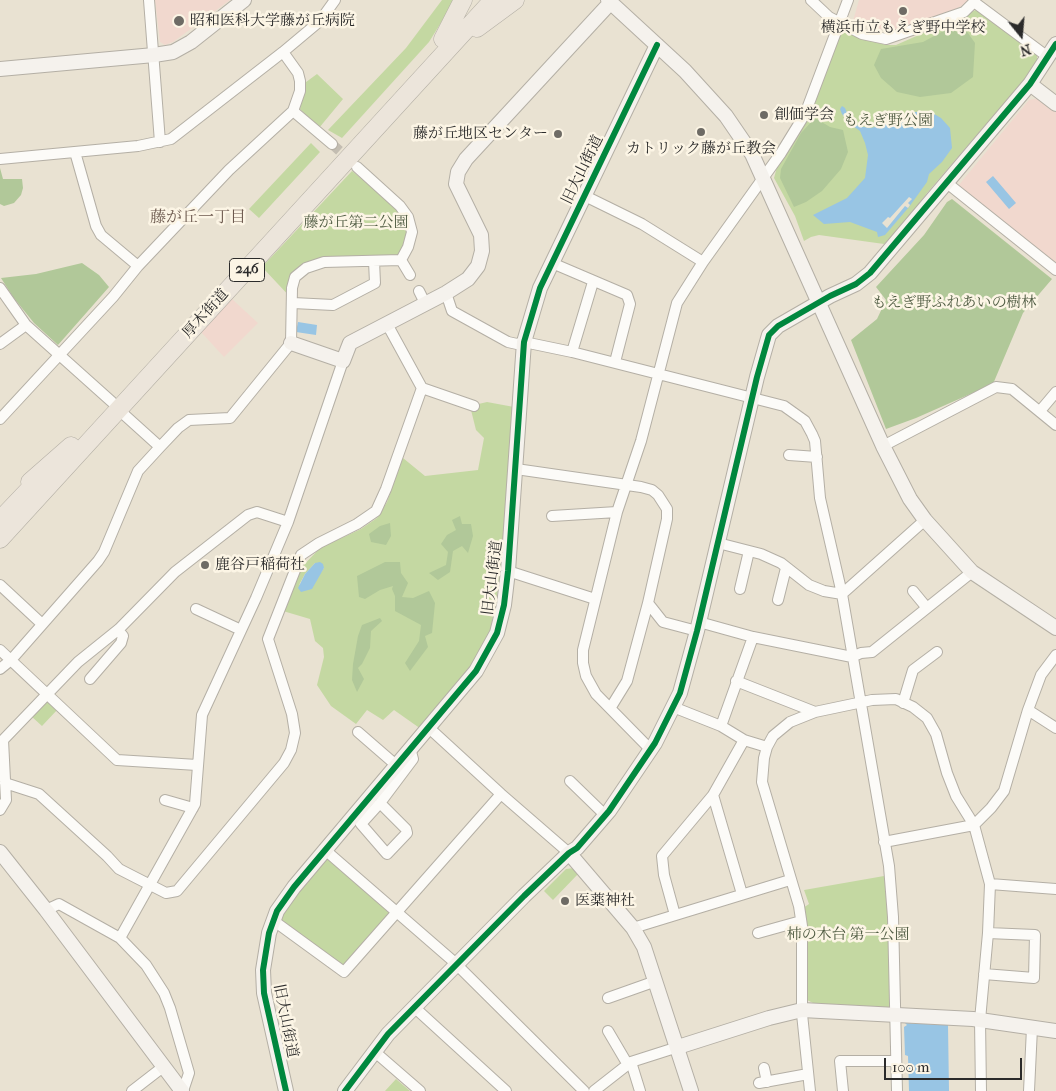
<!DOCTYPE html>
<html>
<head>
<meta charset="utf-8">
<style>
	body { margin:0 }
	#map { position:relative; width:1056px; height:1091px; overflow:hidden; background:#e9e2d2; font-family:"IM FELL French Canon",serif }
	canvas { display:block }
	.north { position:absolute; left:996px; top:10px; width:50px; height:50px; -webkit-text-stroke:4px #fcf5e5; paint-order:stroke; rotate:163deg; font-size:14px; font-weight:700; line-height:20px; text-align:center; color:#2b2b2b }
	.north::after { content:''; display:block; margin:auto; width:18px; height:22px; background:#2b2b2b; clip-path:polygon(50% 0,100% 100%,50% 72%,0 100%) }
	.scale { position:absolute; left:884px; top:1058px; width:138px; height:22px; box-sizing:border-box; border:2px solid #2b2b2b; border-top:0; padding-left:6px; font-size:15px; line-height:18px; white-space:nowrap; color:#2b2b2b; -webkit-text-stroke:4px #fcf5e5; paint-order:stroke }
</style>
</head>
<body>
<div id="map">
<canvas width="1056" height="1091"></canvas>
<div class="north">N</div>
<div class="scale">100 m</div>
</div>
<script>
const c = document.querySelector('canvas').getContext('2d');
c.lineJoin = 'round';
function paint(path, color) {
  c.fillStyle = color;
  c.fill(path, 'evenodd');
}
function shape(rows) {
  const path = new Path2D();
  for (const r of rows) {
    path.moveTo(r[0], r[1]);
    for (let i = 2; i < r.length; i += 2) path.lineTo(r[i], r[i + 1]);
  }
  return path;
}
function stroke(path, color, width, dash) {
  c.strokeStyle = color;
  c.lineWidth = width;
  c.lineCap = dash ? 'butt' : 'round';
  c.setLineDash(dash || []);
  c.stroke(path);
}
function drawText(font, color, halo, rows, align = 'center') {
  c.font = font + ' "IM FELL French Canon","Noto Serif JP",serif';
  c.lineWidth = 5;
  c.setLineDash([]);
  c.textBaseline = 'middle';
  c.strokeStyle = halo;
  c.fillStyle = color;
  for (const [text, x, y, turn = 0] of rows) {
    c.save();
    c.translate(x, y);
    c.rotate((+turn || 0) * Math.PI / 180);
    c.textAlign = isNaN(turn) ? turn : align;
    if (halo) c.strokeText(text, 0, 0);
    c.fillText(text, 0, 0);
    c.restore();
  }
}
paint(shape([
	[155,0,230,0,173,42,165,45,160,42],
	[859,0,969,0,968,3,934,19,894,33,853,21],
	[1040,98,1056,111,1056,263,958,186,1029,100],
	[232,299,258,323,224,357,201,332]
]), '#f1d8ce');
paint(shape([
	[442,0,455,0,429,42,342,138,328,130,406,48],
	[978,9,1037,53,1037,60,1023,81,927,193,904,224,884,244,819,235,811,237,804,241,795,216,774,178,777,167,810,114,838,34,843,32,886,45,896,45],
	[317,74,343,99,319,128,300,109,303,90,302,85],
	[311,143,320,152,259,218,249,209],
	[352,171,398,209,405,220,407,233,405,247,399,258,324,262,295,277,293,300,262,267],
	[487,402,514,407,508,478,504,557,490,632,472,665,421,729,394,710,383,720,367,710,356,724,331,706,317,685,324,657,323,648,315,641,310,619,283,611,297,572,320,548,361,529,377,518,387,502,403,458,425,476,478,470,484,438,476,430,470,406],
	[315,563,324,568,321,572,299,585,305,574],
	[48,701,58,709,42,726,31,716,42,703],
	[324,849,396,913,344,972,274,921],
	[574,868,578,874,553,900,544,891,566,869],
	[884,876,893,917,895,1011,813,1003,805,999,800,910,809,904,804,890],
	[396,1079,410,1091,385,1091]
]), '#c4d8a2');
paint(shape([
	[963,26,975,43,973,77,951,93,920,97,897,92,881,78,874,65,881,49,923,42,947,29],
	[815,118,830,127,843,130,848,152,841,169,822,191,806,202,794,207,780,178,781,169,801,133],
	[0,168,3,179,22,179,23,188,21,195,14,203,4,206,0,204],
	[952,199,1052,279,1023,313,993,384,916,418,886,429,851,340,877,319,886,300,876,287,924,235,947,202],
	[82,263,99,275,109,287,58,345,34,323,13,297,1,278,36,274],
	[460,516,462,524,471,524,473,536,468,553,462,546,453,551,450,572,438,580,429,573,446,565,448,552,441,544,447,535,456,530,452,520],
	[390,523,391,536,386,545,371,542,369,534,380,526],
	[385,562,400,562,401,573,408,583,402,597,413,598,429,591,435,603,432,633,425,636,428,647,410,671,405,663,419,641,421,625,395,611,395,596,392,589,393,586,380,590,365,599,359,597,357,576],
	[380,618,382,621,371,631,370,648,362,664,358,668,364,679,357,692,352,680,353,664,358,636,362,625]
]), '#b1c899');
paint(shape([
	[842,106,845,108,850,120,858,126,871,128,896,121,913,112,931,112,941,118,950,128,952,148,942,162,929,174,927,182,909,207,885,235,878,237,877,232,850,222,824,224,813,215,847,198,865,178,868,155,865,143,860,131,850,124,842,114,840,109],
	[993,176,1016,203,1009,209,986,182],
	[298,322,317,325,316,335,296,332],
	[320,562,323,564,324,568,312,589,301,592,298,588,305,574,315,563],
	[905,1023,948,1025,949,1091,909,1091,908,1056,905,1055,904,1027,907,1025]
]), '#98c5e4');
paint(shape([
	[909,197,912,199,908,203,910,205,908,208,905,206,887,228,882,223,888,217,890,218]
]), '#e9e2d2');
stroke(shape([
	[332,144,351,161]
]), '#c3bdb1', 10, [10, 5]);
const street = shape([
	[149,0,160,142],
	[811,0,829,17,862,34,886,39,964,12,974,2,1048,57],
	[293,111,332,144],
	[75,152,96,226,101,235,138,266],
	[0,159,138,146,171,139,283,52,320,21,335,0],
	[947,183,1056,270],
	[585,196,642,224,703,262],
	[401,260,410,275],
	[552,263,627,295,630,304,615,362],
	[0,288,26,325,112,402],
	[419,291,425,303],
	[446,293,452,311,508,342,517,344,524,342,572,352,784,406,805,421,812,434,815,441,820,498,842,594,889,866,893,917,897,1091],
	[293,303,333,305,375,283,374,261],
	[387,324,422,388,474,406],
	[0,344,26,325],
	[572,352,593,282],
	[119,410,160,447],
	[1040,411,1056,392],
	[0,419,113,297,138,266,229,170,293,111,300,91,300,81,298,73,283,52],
	[883,446,996,387,1012,389,1056,425],
	[789,455,817,457],
	[516,469,641,487,652,490,658,495,667,509,667,519,648,603,663,622,697,631],
	[552,516,617,512],
	[718,543,761,554,781,563,809,585,824,591,842,594,925,520],
	[508,571,595,599],
	[0,585,42,624],
	[740,589,749,551],
	[913,591,927,608],
	[778,600,786,568],
	[196,609,241,630],
	[699,622,753,637,852,657,861,653,872,652,972,572],
	[0,650,117,760,197,765],
	[0,669,11,660,98,561,104,552,138,471,160,447,178,428,189,420,230,418,291,343,292,288,295,277,306,268,324,262,401,260,408,247,412,232,408,217,400,206,357,167],
	[90,679,121,643,123,636,118,630],
	[736,681,815,712],
	[903,703,913,670,937,652],
	[611,707,627,681,648,603],
	[673,707,721,726,744,740,767,747],
	[1028,710,1041,675,1056,655],
	[721,726,753,637],
	[428,727,501,794,569,853],
	[358,732,396,765],
	[650,749,596,694,586,676,583,663,583,650,617,512,641,441,677,303,703,262,781,153,805,114,848,0],
	[570,781,605,815],
	[5,783,39,794,107,856,119,869,166,893,177,891,284,763,291,750,295,733,292,714,268,639,301,555,319,543,357,524,376,511,386,489,422,388],
	[713,795,742,894],
	[165,800,193,808],
	[380,803,406,829,407,833,387,854,361,824,380,803,413,759,410,748],
	[0,810,6,800,3,740,78,662,119,629,175,572,248,515,257,512,288,522],
	[884,842,974,825,991,808,1004,791,1028,710,1056,728],
	[324,849,453,961,584,1091],
	[990,884,1056,889],
	[46,910,59,904,120,938,146,965,164,993,170,1008,189,1073,183,1091],
	[675,915,664,875,662,856,713,795,744,740],
	[274,921,344,972,501,794],
	[633,928,790,880],
	[758,933,801,921],
	[120,938,195,804,202,715,256,598,288,522,343,361],
	[984,974,1034,978,1035,935,988,933],
	[608,998,656,981],
	[414,1007,506,1091],
	[608,1031,628,1065],
	[375,1052,420,1091],
	[631,1062,640,1091],
	[764,1068,767,1082],
	[759,1083,808,1074],
	[132,1091,163,1067],
	[594,1091,631,1062,678,1047],
	[810,1091,802,1014,802,926,799,906,762,782,764,758,767,747,773,736,790,722,815,712,872,700,896,699,913,707,927,718,936,734,947,773,956,796,974,825,990,884,988,933,980,1020,981,1091],
	[843,1091,840,1061,896,1061],
	[1029,1091,1032,1028]
]);
const secondary = shape([
	[608,0,685,71,726,116,752,154,883,446,910,499,925,520,972,572,1056,628],
	[0,69,154,55,173,52,191,42,244,0],
	[1030,84,1056,104],
	[291,343,343,361,350,343,446,293,468,279,478,266,482,251,481,235,456,184,458,172,466,159,611,2],
	[0,852,46,910,182,1091],
	[569,853,633,928,644,947,691,1091],
	[678,1047,769,1018,802,1010,973,1019,1056,1031],
	[286,1091,264,993,263,970,269,933,277,911,294,887,476,671,497,633,504,605,508,571,524,342,540,288,657,45],
	[345,1091,388,1034,524,896,569,853,577,848,609,811,655,743,680,693,697,631,757,377,769,335,778,326,830,296,856,284,870,273,1030,84,1056,44]
]);
const highway = shape([
	[477,28,515,0],
	[443,39,463,0],
	[30,482,71,446],
	[0,520,41,477],
	[0,539,493,0]
]);
stroke(street, '#b4afa5', 12);
stroke(secondary, '#b4afa5', 16);
stroke(highway, '#b4afa5', 19);
stroke(street, '#fcfbf8', 10);
stroke(secondary, '#f5f2ed', 14);
stroke(highway, '#ece5db', 18);
stroke(shape([
	[286,1091,264,993,263,970,269,933,277,911,294,887,476,671,497,633,504,605,508,571,524,342,540,288,657,45],
	[345,1091,388,1034,524,896,569,853,577,848,609,811,655,743,680,693,697,631,757,377,769,335,778,326,830,296,856,284,870,273,1030,84,1056,44]
]), '#00873e', 6);
for (const [x, y, r, color] of [
	[903,11,5,"#6e6b65"],
	[179,21,6,"#6e6b65"],
	[764,115,5,"#6e6b65"],
	[701,132,5,"#6e6b65"],
	[558,134,5,"#6e6b65"],
	[205,565,5,"#6e6b65"],
	[565,901,5,"#6e6b65"]
]) {
  const dot = new Path2D();
  dot.arc(x, y, r, 0, 2 * Math.PI);
  c.fillStyle = color;
  c.fill(dot);
  stroke(dot, '#fcf5e5', 2);
}
for (const [x, y, w] of [
	[247,270,35]
]) {
  const box = new Path2D();
  box.roundRect(x - w / 2, y - 11.5, w, 23, 4);
  c.fillStyle = '#fcf5e5';
  c.fill(box);
  stroke(box, '#2b2b2b', 1);
}
drawText('bold 14px', '#2b2b2b', null, [
	["246",247,270]
]);
drawText('15px', '#2b2b2b', '#fcf5e5', [
	["昭和医科大学藤が丘病院",190,21],
	["横浜市立もえぎ野中学校",903,28,"center"],
	["創価学会",774,115],
	["藤が丘地区センター",548,134,"right"],
	["カトリック藤が丘教会",701,149,"center"],
	["鹿谷戸稲荷社",215,565],
	["医薬神社",575,901]
], 'left');
drawText('15px', '#505c43', '#fcf5e5', [
	["もえぎ野公園",888,121],
	["藤が丘第二公園",356,223],
	["もえぎ野ふれあいの樹林",954,303],
	["柿の木台 第一公園",848,935]
]);
drawText('15px', '#2b2b2b', '#fcf5e5', [
	["旧大山街道",583,170,-64],
	["厚木街道",206,314,-48],
	["旧大山街道",493,578,-83],
	["旧大山街道",285,1021,79]
]);
drawText('16px', '#6c594e', '#fcf5e5', [
	["藤が丘一丁目",198,218]
]);
</script>
</body>
</html>
